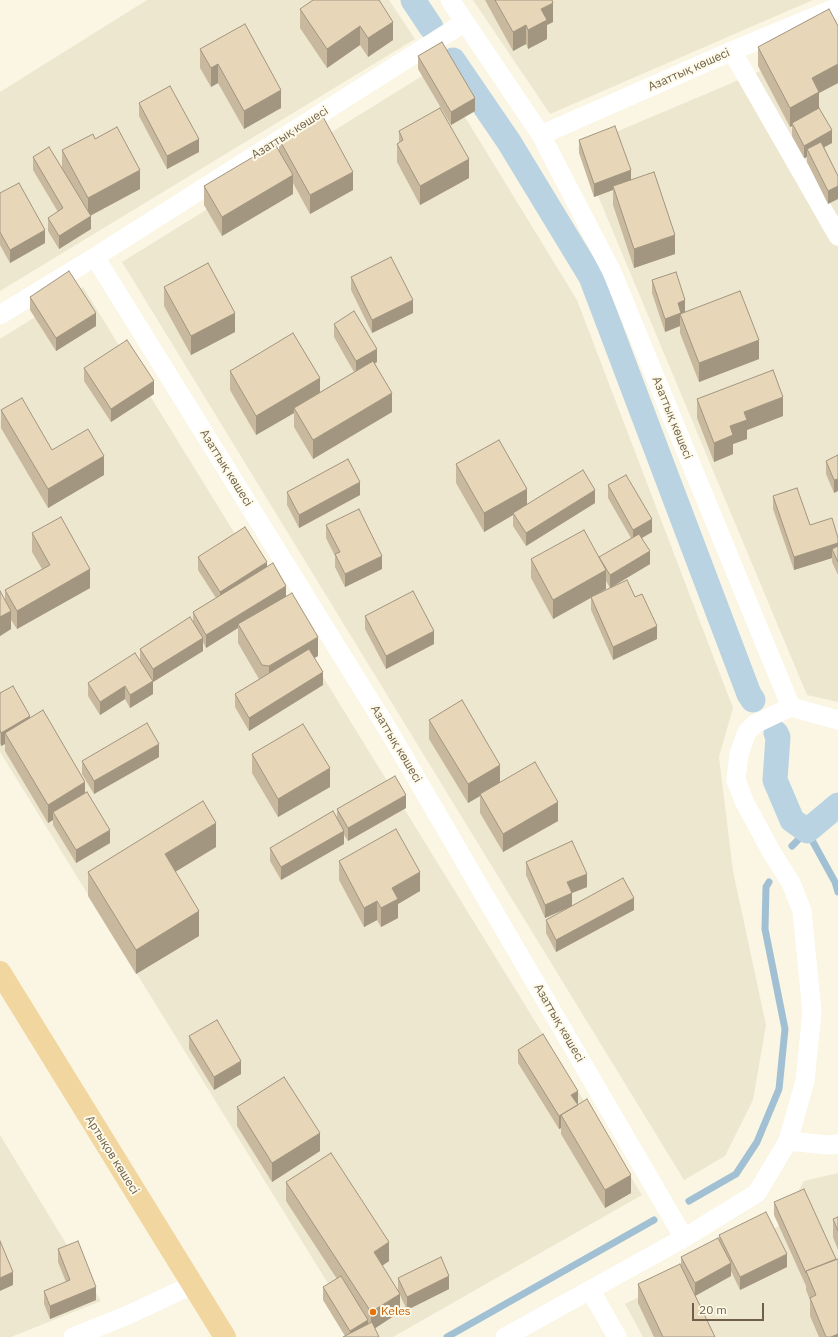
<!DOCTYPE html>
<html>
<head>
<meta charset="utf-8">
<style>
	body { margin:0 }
	#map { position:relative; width:838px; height:1337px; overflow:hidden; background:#faf6e3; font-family:"IBM Plex Sans",sans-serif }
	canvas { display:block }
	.scale { position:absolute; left:692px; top:1303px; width:72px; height:18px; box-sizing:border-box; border:2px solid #70604b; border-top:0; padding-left:5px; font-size:12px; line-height:14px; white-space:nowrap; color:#70604b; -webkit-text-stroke:3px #fdfae9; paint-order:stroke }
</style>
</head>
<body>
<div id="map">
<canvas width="838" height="1337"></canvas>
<div class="scale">20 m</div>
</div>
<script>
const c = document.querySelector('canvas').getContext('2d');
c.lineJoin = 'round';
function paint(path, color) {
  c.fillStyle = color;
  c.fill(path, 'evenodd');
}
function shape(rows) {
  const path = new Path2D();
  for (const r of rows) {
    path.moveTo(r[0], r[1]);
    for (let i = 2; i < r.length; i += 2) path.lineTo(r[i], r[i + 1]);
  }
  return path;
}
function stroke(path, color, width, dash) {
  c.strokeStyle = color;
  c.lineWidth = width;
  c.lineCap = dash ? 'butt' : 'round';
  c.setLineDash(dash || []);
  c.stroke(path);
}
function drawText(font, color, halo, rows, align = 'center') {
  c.font = font + ' "IBM Plex Sans",sans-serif';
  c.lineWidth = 4;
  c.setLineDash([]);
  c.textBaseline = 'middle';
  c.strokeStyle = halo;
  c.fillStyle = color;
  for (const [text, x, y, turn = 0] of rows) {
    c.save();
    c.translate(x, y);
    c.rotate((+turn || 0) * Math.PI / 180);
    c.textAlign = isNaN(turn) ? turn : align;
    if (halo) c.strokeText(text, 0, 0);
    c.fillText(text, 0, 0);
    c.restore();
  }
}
paint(shape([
	[147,0,389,0,415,39,0,291,0,92],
	[473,0,813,0,550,114],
	[838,38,838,702,807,695,578,148],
	[435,68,577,300,733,708,719,757,733,871,766,1025,753,1100,725,1156,684,1180,122,262],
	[83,287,642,1195,393,1337,361,1337,0,752,0,339],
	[0,1135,101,1301,11,1337,0,1337],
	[838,1173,838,1337,643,1337,625,1304,779,1226,804,1181]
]), '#eee7d0');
stroke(shape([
	[792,846,807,831,835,882,838,892],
	[689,1201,736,1174,757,1142,779,1089,785,1029,765,929,766,887,769,882],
	[447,1337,654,1220]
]), '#a1c0d3', 7);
stroke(shape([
	[413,0,431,27],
	[453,60,509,142,591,277,749,694,753,700],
	[776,733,778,737,775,780,792,820,807,831,838,805]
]), '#bad3e2', 25);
stroke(shape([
	[450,0,541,135,612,272,791,707],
	[732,51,838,236],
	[541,135,732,51,838,7],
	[95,257,390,733,684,1238],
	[0,315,95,257,465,22],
	[788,1141,828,1145,838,1144],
	[591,1291,617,1337],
	[73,1337,128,1315,192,1285],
	[505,1337,684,1238,757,1193,788,1141,805,1081,812,1012,802,911,791,883,772,853,744,801,736,780,739,754,747,732,755,724,791,707,838,720]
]), '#fff', 19);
stroke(shape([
	[0,972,225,1337]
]), '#f2d6a0', 22);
paint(shape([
	[485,0,552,0,553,22,547,25,547,39,528,49,526,44,513,51],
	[300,9,393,22,393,40,368,57,360,45,327,68,300,28],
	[838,26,838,83,819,93,819,108,832,143,824,147,838,176,828,204,807,162,807,157,804,158,792,136,792,126,790,127,758,66,758,47],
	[200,49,281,108,244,129,218,83,211,87,200,68],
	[418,56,475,111,451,125,418,69],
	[139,103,199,152,167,169,139,116],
	[399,131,469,178,420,205,397,162,397,144,399,143],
	[95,139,140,189,91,215,91,229,59,249,48,231,48,218,58,212,33,170,33,157,62,169,62,150],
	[279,139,353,190,310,214,293,183,293,194,222,236,204,205,204,186,279,151],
	[579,140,631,180,675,254,634,268,613,205,613,190,594,197,579,153],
	[0,193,45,243,10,263,0,245],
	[351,277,413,313,372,333,351,290],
	[652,280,685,312,759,359,699,382,680,333,680,326,665,332,652,293],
	[164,287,235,332,191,355,164,306],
	[30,297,96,326,56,351,30,310],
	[334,324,377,362,375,363,392,412,313,459,294,427,294,413,256,435,230,390,230,371,320,392,354,372,334,337],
	[84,368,154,394,111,422,84,381],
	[697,399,783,416,747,430,747,439,733,444,733,454,714,462,697,418],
	[1,410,52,450,104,475,48,508,1,428],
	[838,455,834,493,826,474,826,461],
	[456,464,527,505,595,503,526,546,513,526,513,515,484,532,456,483],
	[608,485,652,532,642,538,650,564,610,588,606,581,606,589,595,595,635,597,657,639,613,660,591,610,591,598,553,619,531,578,531,559,599,558,631,538,608,498],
	[287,492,360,495,299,528,287,505],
	[773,496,810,525,838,538,838,575,832,562,832,558,794,570,773,509],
	[326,525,382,569,345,587,335,567,335,556,326,538],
	[32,533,90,588,17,629,11,620,11,629,0,636,0,591,5,600,5,590,42,569,32,552],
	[198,557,267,567,286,596,318,656,314,658,323,685,249,731,235,707,235,694,259,679,238,643,238,628,206,648,203,642,203,651,153,682,153,694,130,708,125,699,100,715,88,696,88,683,140,660,140,649,193,622,193,612,216,598,198,570],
	[365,616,434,644,386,669,365,629],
	[0,693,30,718,85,793,110,843,76,863,53,825,53,820,48,823,5,751,5,744,1,746,0,743],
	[429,720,500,782,558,821,503,852,480,813,480,796,468,803,429,739],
	[252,754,330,787,278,817,252,773],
	[159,757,94,794,82,774,82,761],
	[406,808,348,841,344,835,344,844,281,880,270,861,270,848,337,818,337,809],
	[216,847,175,872,199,936,136,974,88,896,88,872],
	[339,861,420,891,398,904,398,918,381,927,377,920,364,927,339,880],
	[526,862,587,887,572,893,572,906,545,918,526,875],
	[634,910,556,952,546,933,546,920],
	[189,1036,241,1074,214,1090,189,1049],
	[518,1050,578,1103,577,1104,631,1193,605,1208,561,1134,561,1128,559,1129,518,1063],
	[237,1107,320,1151,272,1182,237,1126],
	[286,1182,389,1261,382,1266,398,1291,398,1278,449,1289,407,1310,400,1295,400,1312,345,1336,323,1300,323,1287,337,1279,286,1201],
	[774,1202,838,1337,819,1337,810,1316,810,1300,806,1290,806,1286,774,1215],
	[838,1217,838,1250,833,1237,833,1219],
	[719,1235,787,1267,740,1290,731,1271,731,1276,695,1296,715,1337,654,1337,638,1303,638,1284,681,1266,681,1257,719,1242],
	[58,1249,96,1300,50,1319,44,1304,44,1291,66,1282,58,1262]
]), '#c8b89e');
paint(shape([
	[553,3,553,22,547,25,547,39,528,49,528,30,541,9],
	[393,22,393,40,368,57,368,38],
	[526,25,526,44,513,51,513,32],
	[360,26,360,45,327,68,327,49],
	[218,64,218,83,211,87,211,68],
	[838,64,838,83,819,93,819,111,792,123,792,126,790,127,790,108,812,78],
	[281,90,281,108,244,129,244,111],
	[475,98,475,111,451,125,451,112],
	[832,130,832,143,810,155,807,149,807,157,804,158,804,146],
	[199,139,199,152,167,169,167,156],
	[469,159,469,178,420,205,420,186],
	[140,170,140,189,88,217,88,198],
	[631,170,631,183,613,186,613,190,594,197,594,184],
	[353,172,353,190,310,214,310,195],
	[293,175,293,194,222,236,222,217],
	[838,186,838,199,828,204,828,191],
	[91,216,91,229,59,249,59,236],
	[45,230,45,243,10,263,10,250],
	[675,235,675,254,634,268,634,249],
	[413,300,413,313,372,333,372,320],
	[685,300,685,313,680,315,680,326,665,332,665,319,678,303],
	[96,313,96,326,56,351,56,338],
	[235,313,235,332,191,355,191,336],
	[759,340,759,359,699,382,699,363],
	[377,349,377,362,356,374,356,361],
	[320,378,320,397,294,408,294,413,256,435,256,416],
	[154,381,154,394,111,422,111,409],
	[392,393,392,412,313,459,313,440],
	[783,397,783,416,747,430,747,439,733,444,733,454,714,462,714,443,744,412],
	[104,456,104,475,48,508,48,489],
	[838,479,838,491,834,493,834,480],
	[360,482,360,495,299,528,299,515],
	[527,489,527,508,513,513,513,515,484,532,484,513],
	[595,490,595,503,526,546,526,533],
	[652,519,652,532,633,543,633,530],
	[838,543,838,556,832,549,832,558,794,570,794,557],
	[650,551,650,564,610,588,610,575],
	[382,556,382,569,345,587,345,574],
	[267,562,267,575,220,605,220,592],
	[90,569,90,588,17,629,17,611],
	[606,570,606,589,553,619,553,600],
	[286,586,286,599,238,624,238,628,206,648,206,635],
	[11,611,11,629,0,636,0,617],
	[657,626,657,639,613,660,613,647],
	[434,631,434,644,386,669,386,656],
	[318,637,318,656,269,685,269,666],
	[203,638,203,651,153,682,153,669],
	[323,672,323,685,249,731,249,718],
	[153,681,153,694,130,708,130,695],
	[125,686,125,699,100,715,100,702],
	[30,716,30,729,5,733,5,744,1,746,1,733],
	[159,744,159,757,94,794,94,781],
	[500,765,500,783,480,794,480,796,468,803,468,784],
	[330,768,330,787,278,817,278,799],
	[85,782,85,801,53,812,53,820,48,823,48,805],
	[406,795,406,808,348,841,348,828],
	[558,802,558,821,503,852,503,834],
	[216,823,216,847,165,878,165,854],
	[110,830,110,843,76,863,76,850],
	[344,831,344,844,281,880,281,867],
	[420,872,420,891,398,904,398,918,381,927,381,908,392,888],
	[587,874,587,887,572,893,572,906,545,918,545,905,567,882],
	[634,898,634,910,556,952,556,940],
	[377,901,377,920,364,927,364,908],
	[199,911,199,936,136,974,136,950],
	[241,1061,241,1074,214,1090,214,1077],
	[578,1091,578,1103,571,1108,571,1095],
	[561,1115,561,1128,559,1129,559,1116],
	[320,1133,320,1151,272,1182,272,1163],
	[631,1175,631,1193,605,1208,605,1190],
	[389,1242,389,1261,374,1271,374,1252],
	[787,1254,787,1267,740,1290,740,1277],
	[731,1263,731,1276,695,1296,695,1283],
	[13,1272,13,1285,0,1291,0,1278],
	[449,1276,449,1289,407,1310,407,1297],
	[96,1287,96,1300,50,1319,50,1306],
	[400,1294,400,1312,371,1331,371,1312],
	[368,1320,368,1333,350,1337,350,1331],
	[838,1334,838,1337,831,1337]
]), '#a29681');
const building = shape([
	[313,0,379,0,393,22,368,38,360,26,327,49,300,9,313,0],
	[495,0,552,0,553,3,541,9,547,20,528,30,526,25,513,32,495,0],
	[829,9,838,26,838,64,812,78,819,92,790,108,758,47,829,9],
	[245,24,281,90,244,111,218,64,211,68,200,49,245,24],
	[442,42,475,98,451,112,418,56,442,42],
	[170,86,199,139,167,156,139,103,170,86],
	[440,108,469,159,420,186,397,144,403,140,399,131,440,108],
	[819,108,832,130,804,146,792,123,819,108],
	[322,115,353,172,310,195,279,139,322,115],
	[615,126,631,170,594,184,579,140,615,126],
	[117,127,140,170,88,198,62,150,93,134,95,139,117,127],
	[821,142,838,176,838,186,828,191,807,149,821,142],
	[275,144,293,175,222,217,204,186,275,144],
	[49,147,91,216,59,236,48,218,63,208,33,157,49,147],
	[654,172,675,235,634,249,613,186,654,172],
	[19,183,45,230,10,250,0,232,0,193,19,183],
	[391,257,413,300,372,320,351,277,391,257],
	[208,263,235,313,191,336,164,287,208,263],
	[69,271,96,313,56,338,30,297,69,271],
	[676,272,685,300,678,303,681,313,665,319,652,280,676,272],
	[740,291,759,340,699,363,680,314,740,291],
	[354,311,377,349,356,361,334,324,354,311],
	[293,333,320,378,256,416,230,371,293,333],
	[127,340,154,381,111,409,84,368,127,340],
	[373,361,392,393,313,440,294,408,373,361],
	[773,370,783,397,744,412,747,420,730,426,733,435,714,443,697,399,773,370],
	[22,398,52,450,88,429,104,456,48,489,1,410,22,398],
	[499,440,527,489,484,513,456,464,499,440],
	[838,455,838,479,834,480,826,461,838,455],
	[348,459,360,482,299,515,287,492,348,459],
	[583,470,595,490,526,533,513,513,583,470],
	[626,475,652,519,633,530,608,485,626,475],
	[797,488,810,525,832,518,838,538,838,543,794,557,773,496,797,488],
	[359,509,382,556,345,574,335,554,340,552,326,525,359,509],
	[61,517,90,569,17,611,5,590,50,565,32,533,61,517],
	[245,527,267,562,220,592,198,557,245,527],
	[584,530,606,570,553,600,531,559,584,530],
	[639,534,650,551,610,575,599,557,639,534],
	[838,546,838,562,832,549,838,546],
	[273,563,286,586,206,635,193,612,273,563],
	[627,580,635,597,642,594,657,626,613,647,591,597,627,580],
	[0,591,11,611,0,617,0,591],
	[413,591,434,631,386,656,365,616,413,591],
	[292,593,318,637,269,666,262,665,238,624,292,593],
	[190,617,203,638,153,669,140,649,190,617],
	[309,649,323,672,249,718,235,694,309,649],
	[135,653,153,681,130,695,125,686,100,702,88,683,135,653],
	[13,686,30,716,1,733,0,730,0,693,13,686],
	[462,700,500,765,468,784,429,720,462,700],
	[43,710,85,782,48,805,5,733,43,710],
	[147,723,159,744,94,781,82,761,147,723],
	[303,724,330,768,278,799,252,754,303,724],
	[535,762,558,802,503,834,480,794,535,762],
	[395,776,406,795,348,828,337,809,395,776],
	[87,792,110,830,76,850,53,812,87,792],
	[203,801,216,823,165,854,199,911,136,950,88,872,203,801],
	[333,811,344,831,281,867,270,848,333,811],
	[396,829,420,872,392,888,398,899,381,908,377,901,364,908,339,861,396,829],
	[572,841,587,874,567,882,572,893,545,905,526,862,572,841],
	[623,878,634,898,556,940,546,920,623,878],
	[217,1020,241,1061,214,1077,189,1036,217,1020],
	[543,1034,578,1091,571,1095,578,1105,559,1116,518,1050,543,1034],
	[284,1077,320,1133,272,1163,237,1107,284,1077],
	[587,1099,631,1175,605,1190,561,1115,587,1099],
	[331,1153,389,1242,374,1252,400,1294,371,1312,286,1182,331,1153],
	[804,1189,836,1259,806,1271,806,1273,774,1202,804,1189],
	[766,1212,787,1254,740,1277,719,1235,766,1212],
	[838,1217,838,1231,833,1219,838,1217],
	[718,1238,731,1263,695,1283,681,1257,718,1238],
	[0,1241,13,1272,0,1278,0,1241],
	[78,1241,96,1287,50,1306,44,1291,70,1280,58,1249,78,1241],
	[441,1257,449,1276,407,1297,398,1278,441,1257],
	[838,1259,838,1334,831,1337,826,1337,810,1298,816,1295,806,1271,838,1259],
	[680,1264,715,1337,663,1337,638,1284,680,1264],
	[341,1276,368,1320,350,1331,323,1287,341,1276],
	[372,1322,379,1337,343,1337,372,1322]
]);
paint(building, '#e8d6b8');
stroke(building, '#a29681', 1);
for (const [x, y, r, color] of [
	[373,1312,4,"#e8710a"]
]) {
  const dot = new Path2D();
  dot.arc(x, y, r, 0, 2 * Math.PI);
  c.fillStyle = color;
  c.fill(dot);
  stroke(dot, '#fdfae9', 1.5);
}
drawText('12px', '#70604b', '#fdfae9', [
	["Азаттық көшесі",689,70,-24],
	["Азаттық көшесі",290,133,-32],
	["Азаттық көшесі",672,418,68],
	["Азаттық көшесі",226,468,58],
	["Азаттық көшесі",396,744,59],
	["Азаттық көшесі",559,1023,60],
	["Артықов көшесі",112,1155,58]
]);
drawText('12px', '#c56008', '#fdfae9', [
	["Keles",381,1312]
], 'left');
</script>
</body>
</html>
